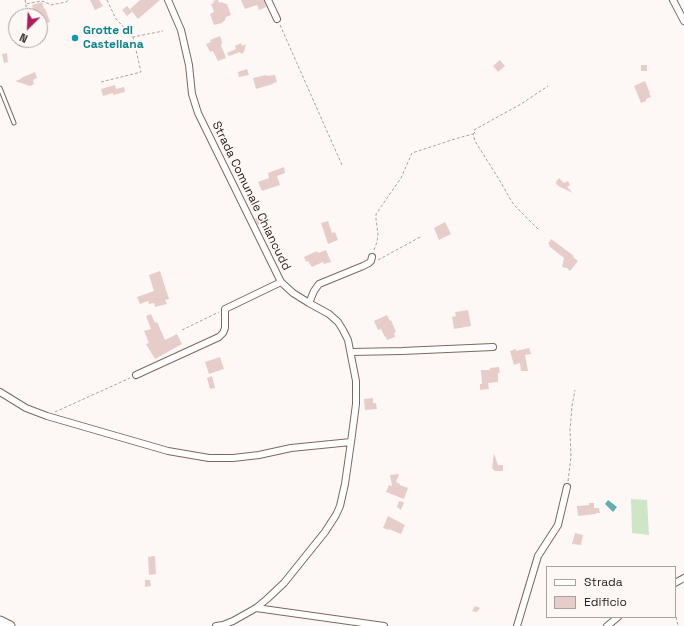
<!DOCTYPE html>
<html>
<head>
<meta charset="utf-8">
<style>
	body { margin:0 }
	#map { position:relative; width:684px; height:626px; overflow:hidden; background:#fdf8f6; font-family:"Space Grotesk",sans-serif }
	canvas { display:block }
	.legend { position:absolute; left:546px; top:566px; width:130px; height:52px; box-sizing:border-box; background:#fdf8f6; border:1px solid #a9a2a0; margin:0; padding:5px 7px; list-style:none; font-size:12px; color:#2a221e }
	.legend li { display:flex; align-items:center; gap:8px; height:20px }
	.legend b { width:20px; border:1px solid #a9a2a0 }
	.north { position:absolute; left:8px; top:8px; width:40px; height:40px; box-sizing:border-box; background:#fdf8f6; border:1px solid #a9a2a0; border-radius:50%; rotate:204deg; font-size:11px; font-weight:700; line-height:16px; text-align:center; color:#2a221e }
	.north::after { content:''; display:block; margin:auto; width:14px; height:18px; background:#ac1f5c; clip-path:polygon(50% 0,100% 100%,50% 72%,0 100%) }
</style>
</head>
<body>
<div id="map">
<canvas width="684" height="626"></canvas>
<ul class="legend">
<li><b style="height:5px;background:#fff"></b>Strada</li>
<li><b style="height:11px;background:#e7cdc9"></b>Edificio</li>
</ul>
<div class="north">N</div>
</div>
<script>
const c = document.querySelector('canvas').getContext('2d');
c.lineJoin = 'round';
function paint(path, color) {
  c.fillStyle = color;
  c.fill(path, 'evenodd');
}
function shape(rows) {
  const path = new Path2D();
  for (const r of rows) {
    path.moveTo(r[0], r[1]);
    for (let i = 2; i < r.length; i += 2) path.lineTo(r[i], r[i + 1]);
  }
  return path;
}
function stroke(path, color, width, dash) {
  c.strokeStyle = color;
  c.lineWidth = width;
  c.lineCap = dash ? 'butt' : 'round';
  c.setLineDash(dash || []);
  c.stroke(path);
}
function drawText(font, color, halo, rows, align = 'center') {
  c.font = font + ' "Space Grotesk",sans-serif';
  c.lineWidth = 3;
  c.setLineDash([]);
  c.textBaseline = 'middle';
  c.strokeStyle = halo;
  c.fillStyle = color;
  for (const [text, x, y, turn = 0] of rows) {
    c.save();
    c.translate(x, y);
    c.rotate((+turn || 0) * Math.PI / 180);
    c.textAlign = isNaN(turn) ? turn : align;
    if (halo) c.strokeText(text, 0, 0);
    c.fillText(text, 0, 0);
    c.restore();
  }
}
paint(shape([
	[631,499,647,500,649,535,632,533]
]), '#cde6c8');
paint(shape([
	[608,500,617,507,613,512,605,504]
]), '#63adae');
paint(shape([
	[90,0,99,0,103,6,95,10],
	[140,0,160,0,138,19,130,9],
	[216,0,218,0,219,3,222,2,223,3,227,4,231,15,226,17,225,20,222,23,214,25,210,14,214,12,211,4,214,3,213,1],
	[241,0,264,0,266,7,259,10,257,5,245,9],
	[42,2,44,9,45,8,50,22,40,25,40,16,25,16,25,15,34,12,32,5],
	[127,6,132,12,127,16,122,10],
	[220,36,222,42,221,46,223,50,226,58,218,61,213,51,210,52,206,44,211,42,210,40],
	[241,43,242,46,246,44,244,52,241,54,240,52,229,56,227,53,236,49,235,46],
	[7,53,8,62,4,63,2,54],
	[500,60,505,66,498,72,493,66],
	[641,65,647,65,647,71,641,71],
	[247,69,249,75,239,77,238,72],
	[35,72,37,78,33,80,34,84,30,86,15,81,21,79,21,78],
	[266,75,267,76,275,75,277,82,273,83,273,84,256,89,253,78],
	[645,81,650,93,649,93,651,97,646,99,646,101,641,103,634,86],
	[115,85,116,89,124,87,125,92,113,95,113,93,103,96,101,89],
	[284,167,285,173,277,176,280,185,262,191,258,182,269,178,268,173],
	[559,178,564,183,568,181,570,185,567,187,573,193,558,186,559,186,556,184,556,182],
	[260,217,263,223,258,225,255,219],
	[328,221,332,233,335,232,338,240,328,244,321,223],
	[445,222,451,234,439,240,434,228],
	[551,239,574,256,573,257,578,261,570,271,567,268,562,267,564,258,549,246,550,245,548,244],
	[326,250,331,262,324,264,323,262,312,267,308,261,306,262,304,257,317,251,318,253],
	[160,271,169,299,165,300,167,304,155,307,154,303,149,304,148,301,140,304,137,297,154,291,149,275],
	[468,310,471,326,454,329,452,317,456,316,455,312],
	[151,314,155,323,157,322,165,340,177,334,182,344,155,359,146,344,149,343,144,331,151,329,146,316],
	[387,315,390,321,391,320,396,332,394,333,395,337,387,340,386,337,385,337,381,329,378,330,374,321],
	[529,348,531,354,525,355,528,371,521,371,520,363,514,365,510,351,516,349,516,351],
	[220,357,224,369,209,374,205,362],
	[499,367,500,373,498,373,498,382,488,383,489,389,480,390,480,384,482,384,481,370,490,370,490,368],
	[212,376,215,388,210,389,207,378],
	[373,398,373,403,376,403,377,409,365,410,364,399],
	[494,453,498,465,503,465,503,471,495,471,492,468],
	[399,474,396,482,400,484,400,485,408,488,404,499,386,492,389,485,392,486,390,475],
	[399,501,404,502,401,510,397,507],
	[589,503,594,503,594,508,599,508,600,513,596,513,596,514,578,516,577,506,589,505],
	[388,516,405,525,401,534,389,529,389,530,383,528],
	[575,533,583,535,581,545,572,544],
	[155,556,156,574,149,575,148,557],
	[145,580,150,580,151,586,145,587],
	[475,606,480,608,477,612,472,611]
]), '#e7cdc9');
const lane = shape([
	[0,88,14,123]
]);
const street = shape([
	[168,0,181,30,189,65,192,94,198,113,281,282,293,293,309,303,329,314,338,322,343,330,348,340,356,381,356,404,351,442,345,484,340,506,336,515,325,532,284,583,267,599,256,608,233,621,223,625,216,626],
	[268,0,277,19],
	[673,0,684,21],
	[309,303,314,291,319,284,363,266,369,263,371,261,372,257],
	[351,352,402,351,493,347],
	[136,375,219,337,223,333,225,328,225,309,281,282],
	[0,392,26,408,47,416,168,451,209,458,233,458,259,455,291,448,351,442],
	[675,583,684,578],
	[256,608,384,626],
	[517,626,538,556,558,525,567,487],
	[607,626,618,617]
]);
const secondary = shape([
	[0,621,10,626]
]);
stroke(lane, '#7d685f', 5);
stroke(street, '#7d685f', 8);
stroke(secondary, '#7d685f', 11);
stroke(shape([
	[25,0,26,4,41,1,45,2,51,5,66,2,69,0],
	[107,0,116,19,133,37,163,31],
	[24,16,26,15,26,4],
	[280,25,342,165],
	[101,82,141,72,133,37],
	[473,134,475,132,474,130,521,104,548,86],
	[374,250,377,242,378,234,376,219,376,214,401,178,412,153,458,138,473,134,475,141,500,181,512,202,516,207,538,229],
	[378,260,422,236],
	[182,330,219,312],
	[55,412,130,378],
	[568,481,571,457,570,430,572,406,575,390],
	[675,612,678,626]
]), '#a9a3a0', 1, [3, 2]);
stroke(lane, '#fff', 3);
stroke(street, '#fff', 6);
stroke(secondary, '#fff', 9);
for (const [x, y, r, color] of [
	[75,38,4,"#0f9aa8"]
]) {
  const dot = new Path2D();
  dot.arc(x, y, r, 0, 2 * Math.PI);
  c.fillStyle = color;
  c.fill(dot);
  stroke(dot, '#fdf8f6', 1.5);
}
drawText('bold 12px', '#0d838f', '#fdf8f6', [
	["Grotte di",83,31],
	["Castellana",83,45]
], 'left');
drawText('12px', '#2a221e', '#fdf8f6', [
	["Strada Comunale Chiancudd",251,196,64]
]);
</script>
</body>
</html>
